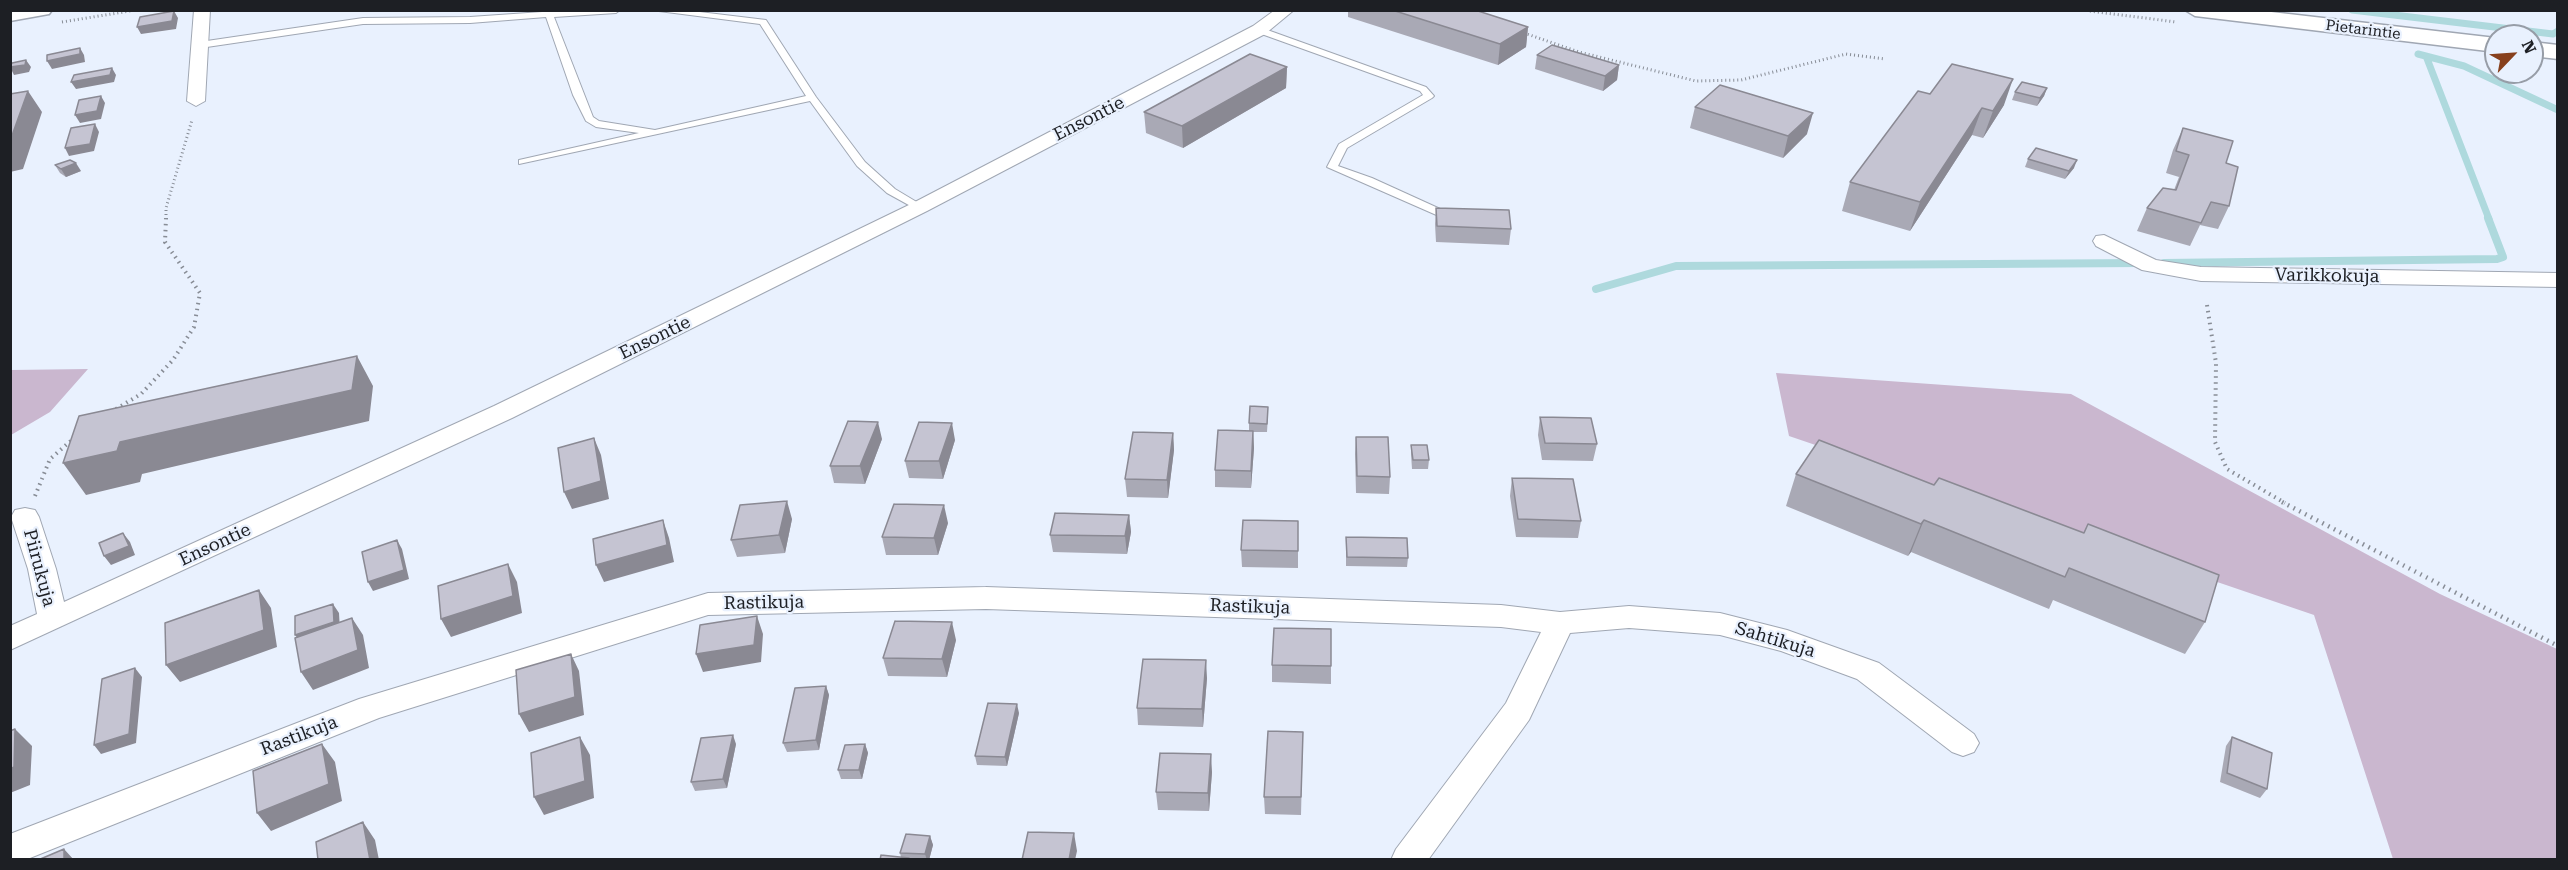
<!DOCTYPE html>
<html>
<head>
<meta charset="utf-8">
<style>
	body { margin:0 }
	#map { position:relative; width:2568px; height:870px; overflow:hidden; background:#e9f1fe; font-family:"Roboto Serif",serif }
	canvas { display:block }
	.frame { position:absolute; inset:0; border:12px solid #1d1f24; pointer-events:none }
	.north { position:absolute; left:2484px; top:24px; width:60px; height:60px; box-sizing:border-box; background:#e9f1fe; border:2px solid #979da7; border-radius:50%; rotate:65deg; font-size:16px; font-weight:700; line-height:24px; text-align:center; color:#1d1f24 }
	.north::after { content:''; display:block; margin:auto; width:21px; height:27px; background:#87401d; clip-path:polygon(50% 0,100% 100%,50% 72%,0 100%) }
</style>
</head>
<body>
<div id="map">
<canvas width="2568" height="870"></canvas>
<div class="frame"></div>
<div class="north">N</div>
</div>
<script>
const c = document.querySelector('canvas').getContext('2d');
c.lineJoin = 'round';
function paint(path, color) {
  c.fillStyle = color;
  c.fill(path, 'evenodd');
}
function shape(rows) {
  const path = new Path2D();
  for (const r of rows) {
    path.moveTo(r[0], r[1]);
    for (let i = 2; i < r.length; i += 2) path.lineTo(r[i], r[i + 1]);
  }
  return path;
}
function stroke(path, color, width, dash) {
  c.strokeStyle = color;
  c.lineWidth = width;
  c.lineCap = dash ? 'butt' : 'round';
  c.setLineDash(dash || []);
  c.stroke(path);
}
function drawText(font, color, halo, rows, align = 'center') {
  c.font = font + ' "Roboto Serif",serif';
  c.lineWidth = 4.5;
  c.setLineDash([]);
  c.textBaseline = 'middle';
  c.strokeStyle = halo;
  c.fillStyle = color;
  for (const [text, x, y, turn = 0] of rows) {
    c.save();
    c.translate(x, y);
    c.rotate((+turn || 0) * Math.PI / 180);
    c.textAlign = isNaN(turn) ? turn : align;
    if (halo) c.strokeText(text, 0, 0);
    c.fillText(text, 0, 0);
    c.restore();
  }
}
paint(shape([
	[88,369,50,412,11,435,11,370],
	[1776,373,2071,394,2440,594,2557,649,2557,859,2393,859,2314,615,1789,436]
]), '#cab7cf');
stroke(shape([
	[2352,10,2553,34,2558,31],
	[2418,54,2464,66,2558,110],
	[2426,56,2489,219]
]), '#aed9dd', 7);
stroke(shape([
	[2164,263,2497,259,2503,257,2488,218],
	[1596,289,1676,266,2141,263]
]), '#aed9dd', 8);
const lane = shape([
	[571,10,620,10,616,13,554,17,593,117,599,121,655,130,806,96,760,24,651,10,683,10,766,20,816,97,865,162,895,189,925,207,920,210,916,209,887,193,857,166,810,101,519,164,519,160,639,133,596,127,586,121,573,95,546,17,470,23,363,24,200,48,195,45,200,42,363,18,470,17,571,10],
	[1259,27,1426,87,1434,96,1432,98,1347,148,1338,166,1372,178,1449,213,1449,217,1441,217,1327,167,1339,144,1423,95,1420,91,1256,32,1255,30,1259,27]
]);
const street = shape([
	[194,10,210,10,205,101,196,106,187,101,194,10],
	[1275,10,1294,10,1265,34,927,211,512,418,10,650,10,626,37,614,28,569,11,517,15,510,25,508,35,510,39,517,56,569,64,602,494,406,913,203,1253,26,1275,10],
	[2104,235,2156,260,2201,267,2558,273,2558,287,2201,281,2142,270,2096,246,2093,241,2096,236,2104,235],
	[986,587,1501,605,1560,612,1629,606,1720,613,1787,630,1879,663,1974,734,1979,743,1974,752,1963,756,1952,752,1857,679,1781,651,1720,635,1629,628,1570,633,1529,720,1428,860,1391,860,1396,849,1506,703,1541,632,1501,627,986,609,708,615,379,718,25,860,10,860,10,834,359,699,708,593,986,587]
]);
const primary = shape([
	[10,10,52,10,49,14,10,21,10,10],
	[2185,10,2254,10,2496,38,2496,52,2195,16,2185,10],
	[2532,42,2558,45,2558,59,2532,56,2532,42]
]);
stroke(lane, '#a0a7b3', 2);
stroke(street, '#a0a7b3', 2);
stroke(primary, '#a0a7b3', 3);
stroke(shape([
	[2082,10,2176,22],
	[62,22,136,10],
	[1524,33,1579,52,1696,81,1741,80,1846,54,1885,59],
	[166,219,166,208,192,120]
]), '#888d96', 3, [1, 3]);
stroke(shape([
	[2207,305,2216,363,2215,442,2227,469,2285,503],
	[116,409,141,394,173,360,194,327,200,293,165,242,166,218],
	[35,496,50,459,73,439]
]), '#888d96', 4, [1.5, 4.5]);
stroke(shape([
	[2282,502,2558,646]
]), '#888d96', 4.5, [1.5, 5]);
paint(lane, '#fff');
paint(street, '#fff');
paint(primary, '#fff');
paint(shape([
	[1348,10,1475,10,1528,27,1526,47,1498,65,1348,17],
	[1537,55,1619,65,1617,80,1603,91,1535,69],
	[1287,67,1286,88,1183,148,1146,133,1144,112],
	[2047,88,2044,96,2037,106,2012,100,2015,92],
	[1930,94,2004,105,1983,138,1972,135,1910,231,1842,211,1850,182],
	[1695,107,1807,134,1783,158,1690,128],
	[2183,128,2226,163,2229,206,2218,229,2200,225,2190,246,2137,231,2147,208,2174,190,2179,177,2166,173,2173,150],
	[2028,159,2074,168,2065,179,2025,167],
	[55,165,81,171,66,177,60,173],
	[1436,208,1511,229,1509,245,1436,242,1435,224],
	[1268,415,1267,432,1253,432,1254,448,1251,488,1215,487,1215,470,1249,431,1249,423],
	[1540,417,1597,444,1593,461,1542,460,1538,435],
	[1173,433,1174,450,1168,498,1127,497,1125,479],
	[1356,437,1390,477,1389,494,1356,493,1355,454],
	[882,439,865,484,834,483,830,466],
	[955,440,943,479,909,478,905,461],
	[1411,445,1429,460,1428,469,1412,469,1411,454],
	[1796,474,1934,485,2083,533,2088,524,2205,622,2185,654,2053,600,2049,609,1911,552,1908,556,1786,506],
	[1512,478,1581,521,1578,538,1516,537,1510,496],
	[1129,515,1131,532,1127,554,1053,552,1050,535],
	[792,519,785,553,737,557,731,540],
	[1298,521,1298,568,1242,567,1241,550],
	[948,523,938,555,886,555,882,537],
	[1346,537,1408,558,1407,567,1346,566],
	[956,640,947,677,888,676,883,658],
	[1272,665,1331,666,1331,684,1272,682],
	[1207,678,1203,727,1138,725,1137,708],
	[826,686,829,695,819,750,787,752,783,743],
	[1019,713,1007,766,977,765,975,756],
	[1303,732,1301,815,1265,814,1264,797],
	[2232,737,2267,789,2260,798,2220,782,2226,746],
	[736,744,727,788,695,791,691,782],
	[865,744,868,753,862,779,841,779,838,770],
	[1212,772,1209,811,1158,810,1156,792],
	[930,836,933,845,929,860,880,860,901,857,900,853]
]), '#a9a9b5');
paint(shape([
	[174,11,178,18,176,29,141,34,137,27],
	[1528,27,1526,47,1498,65,1500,44],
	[80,48,84,55,85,62,52,69,47,61],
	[26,60,31,67,29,72,14,75,10,67],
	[1619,65,1617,80,1603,91,1605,76],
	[1287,67,1286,88,1183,148,1182,126],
	[112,68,116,75,114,82,76,89,71,82],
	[2013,79,2004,105,1983,138,1993,111],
	[2047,88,2044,96,2037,106,2040,98],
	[28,91,42,112,23,169,10,172,10,141],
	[101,96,105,103,101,119,80,123,75,115],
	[1982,108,1972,135,1910,231,1920,202],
	[1813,113,1807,134,1783,158,1788,136],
	[95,124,99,132,94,151,69,156,65,148],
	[2077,160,2074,168,2065,179,2069,171],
	[76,163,81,171,66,177,61,169],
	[357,356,373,386,369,421,142,474,140,482,86,495,63,463],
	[878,422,882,439,865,484,860,466],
	[952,423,955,440,943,479,939,461],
	[1253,431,1254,448,1251,488,1251,471],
	[1173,433,1174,450,1168,498,1167,480],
	[594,438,601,455,609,499,572,509,564,492],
	[787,501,792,519,785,553,779,535],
	[944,505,948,523,938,555,934,538],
	[1129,515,1131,532,1127,554,1125,536],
	[663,520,669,538,674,562,604,582,596,565],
	[1924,520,1911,552,1908,556,1921,524],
	[123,533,130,542,135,555,111,565,104,556],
	[397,540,402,549,409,579,373,591,368,582],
	[508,564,517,582,522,613,451,637,441,619],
	[259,590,271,608,277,647,180,682,166,665],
	[333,604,339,613,340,631,302,644,295,635],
	[757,616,763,634,761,662,703,672,696,654],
	[352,618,363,635,369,668,313,690,301,672],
	[952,622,956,640,947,677,942,659],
	[571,654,579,671,584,715,529,732,519,714],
	[1206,660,1207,678,1203,727,1202,709],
	[135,668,142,677,136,743,101,754,94,745],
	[826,686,829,695,819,750,816,740],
	[1017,704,1019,713,1007,766,1005,757],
	[15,729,32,746,30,785,10,793,10,769],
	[733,735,736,744,727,788,723,779],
	[580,737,590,755,594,798,544,815,534,797],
	[322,744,335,762,342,801,271,831,257,813],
	[865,744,868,753,862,779,859,770],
	[1211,754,1212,772,1209,811,1208,793],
	[363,822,375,840,379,860,370,860],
	[1074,833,1077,851,1075,860,1069,860],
	[930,836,933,845,929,860,927,860,925,854],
	[64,849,74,860,64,860]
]), '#8a8993');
const building = shape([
	[1392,10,1475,10,1528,27,1500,44,1392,10],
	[174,11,172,21,137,27,140,17,174,11],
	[1552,45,1619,65,1605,76,1537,55,1552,45],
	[80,48,80,54,47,61,47,55,80,48],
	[1250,54,1287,67,1182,126,1144,112,1250,54],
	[26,60,25,65,10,67,12,63,26,60],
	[1952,64,2013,79,1993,111,1982,108,1920,202,1850,182,1918,91,1930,94,1952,64],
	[112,68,110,75,71,82,74,75,112,68],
	[2022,82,2047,88,2040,98,2015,92,2022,82],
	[1720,85,1813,113,1788,136,1695,107,1720,85],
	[28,91,10,141,10,94,28,91],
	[101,96,97,111,75,115,79,100,101,96],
	[95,124,90,144,65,148,71,128,95,124],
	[2183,128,2233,141,2226,163,2238,167,2229,206,2211,202,2201,223,2147,208,2163,188,2176,190,2189,155,2176,151,2183,128],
	[2036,148,2077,160,2069,171,2028,159,2036,148],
	[70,160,76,163,61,169,55,165,70,160],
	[1436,208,1509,210,1511,229,1437,226,1436,208],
	[357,356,352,390,120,442,117,451,63,463,79,416,357,356],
	[1250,406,1268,407,1267,424,1249,423,1250,406],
	[1540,417,1591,418,1597,444,1545,443,1540,417],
	[848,421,878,422,860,466,830,466,848,421],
	[919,422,952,423,939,461,905,461,919,422],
	[1218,430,1253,431,1251,471,1215,470,1218,430],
	[1133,432,1173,433,1167,480,1125,479,1133,432],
	[1356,437,1388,437,1390,477,1357,476,1356,437],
	[594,438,601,481,564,492,558,448,594,438],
	[1819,440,1934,485,1939,478,2084,533,2088,524,2219,575,2205,622,2069,568,2065,577,1924,520,1921,524,1796,474,1819,440],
	[1411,445,1427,445,1429,460,1413,460,1411,445],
	[1512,478,1573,479,1581,521,1518,519,1512,478],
	[787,501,779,535,731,540,740,505,787,501],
	[894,504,944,505,934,538,882,537,894,504],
	[1055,513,1129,515,1125,536,1050,535,1055,513],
	[663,520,667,545,596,565,593,539,663,520],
	[1243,520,1298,521,1298,551,1241,550,1243,520],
	[123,533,129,546,104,556,99,543,123,533],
	[1346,537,1407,538,1408,558,1347,557,1346,537],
	[397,540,404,570,368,582,362,552,397,540],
	[508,564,513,596,441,619,438,586,508,564],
	[259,590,264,630,166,665,165,623,259,590],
	[333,604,334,622,295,635,295,616,333,604],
	[757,616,754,645,696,654,700,625,757,616],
	[352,618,358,650,301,672,295,638,352,618],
	[895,621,952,622,942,659,883,658,895,621],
	[1274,628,1331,629,1331,666,1272,665,1274,628],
	[571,654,575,697,519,714,516,670,571,654],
	[1143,659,1206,660,1202,709,1137,708,1143,659],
	[135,668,129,734,94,745,102,679,135,668],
	[826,686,816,740,783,743,795,688,826,686],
	[988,703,1017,704,1005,757,975,756,988,703],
	[15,729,14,767,10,769,10,731,15,729],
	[1268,731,1303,732,1301,797,1264,797,1268,731],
	[733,735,723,779,691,782,701,738,733,735],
	[580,737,585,781,534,797,531,753,580,737],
	[2232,737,2272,753,2267,789,2227,773,2232,737],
	[322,744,329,784,257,813,253,771,322,744],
	[865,744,859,770,838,770,845,745,865,744],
	[1160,753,1211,754,1208,793,1156,792,1160,753],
	[363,822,370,860,318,860,316,842,363,822],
	[1028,832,1074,833,1069,860,1022,860,1028,832],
	[906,834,930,836,925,854,900,853,906,834],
	[64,849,64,860,38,860,64,849],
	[881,855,909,858,908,860,880,860,881,855]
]);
paint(building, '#c5c4d2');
stroke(building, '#8a8993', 1.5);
drawText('15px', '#1d1f24', '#e9f1fe', [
	["Pietarintie",2363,30,7]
]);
drawText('18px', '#1d1f24', '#e9f1fe', [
	["Ensontie",1089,119,-27],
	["Varikkokuja",2327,276,1],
	["Ensontie",655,338,-26],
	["Ensontie",215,545,-25],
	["Piirukuja",39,568,75],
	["Rastikuja",764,603,-1],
	["Rastikuja",1250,607,2],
	["Sahtikuja",1775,640,17],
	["Rastikuja",299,736,-21]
]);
</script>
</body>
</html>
